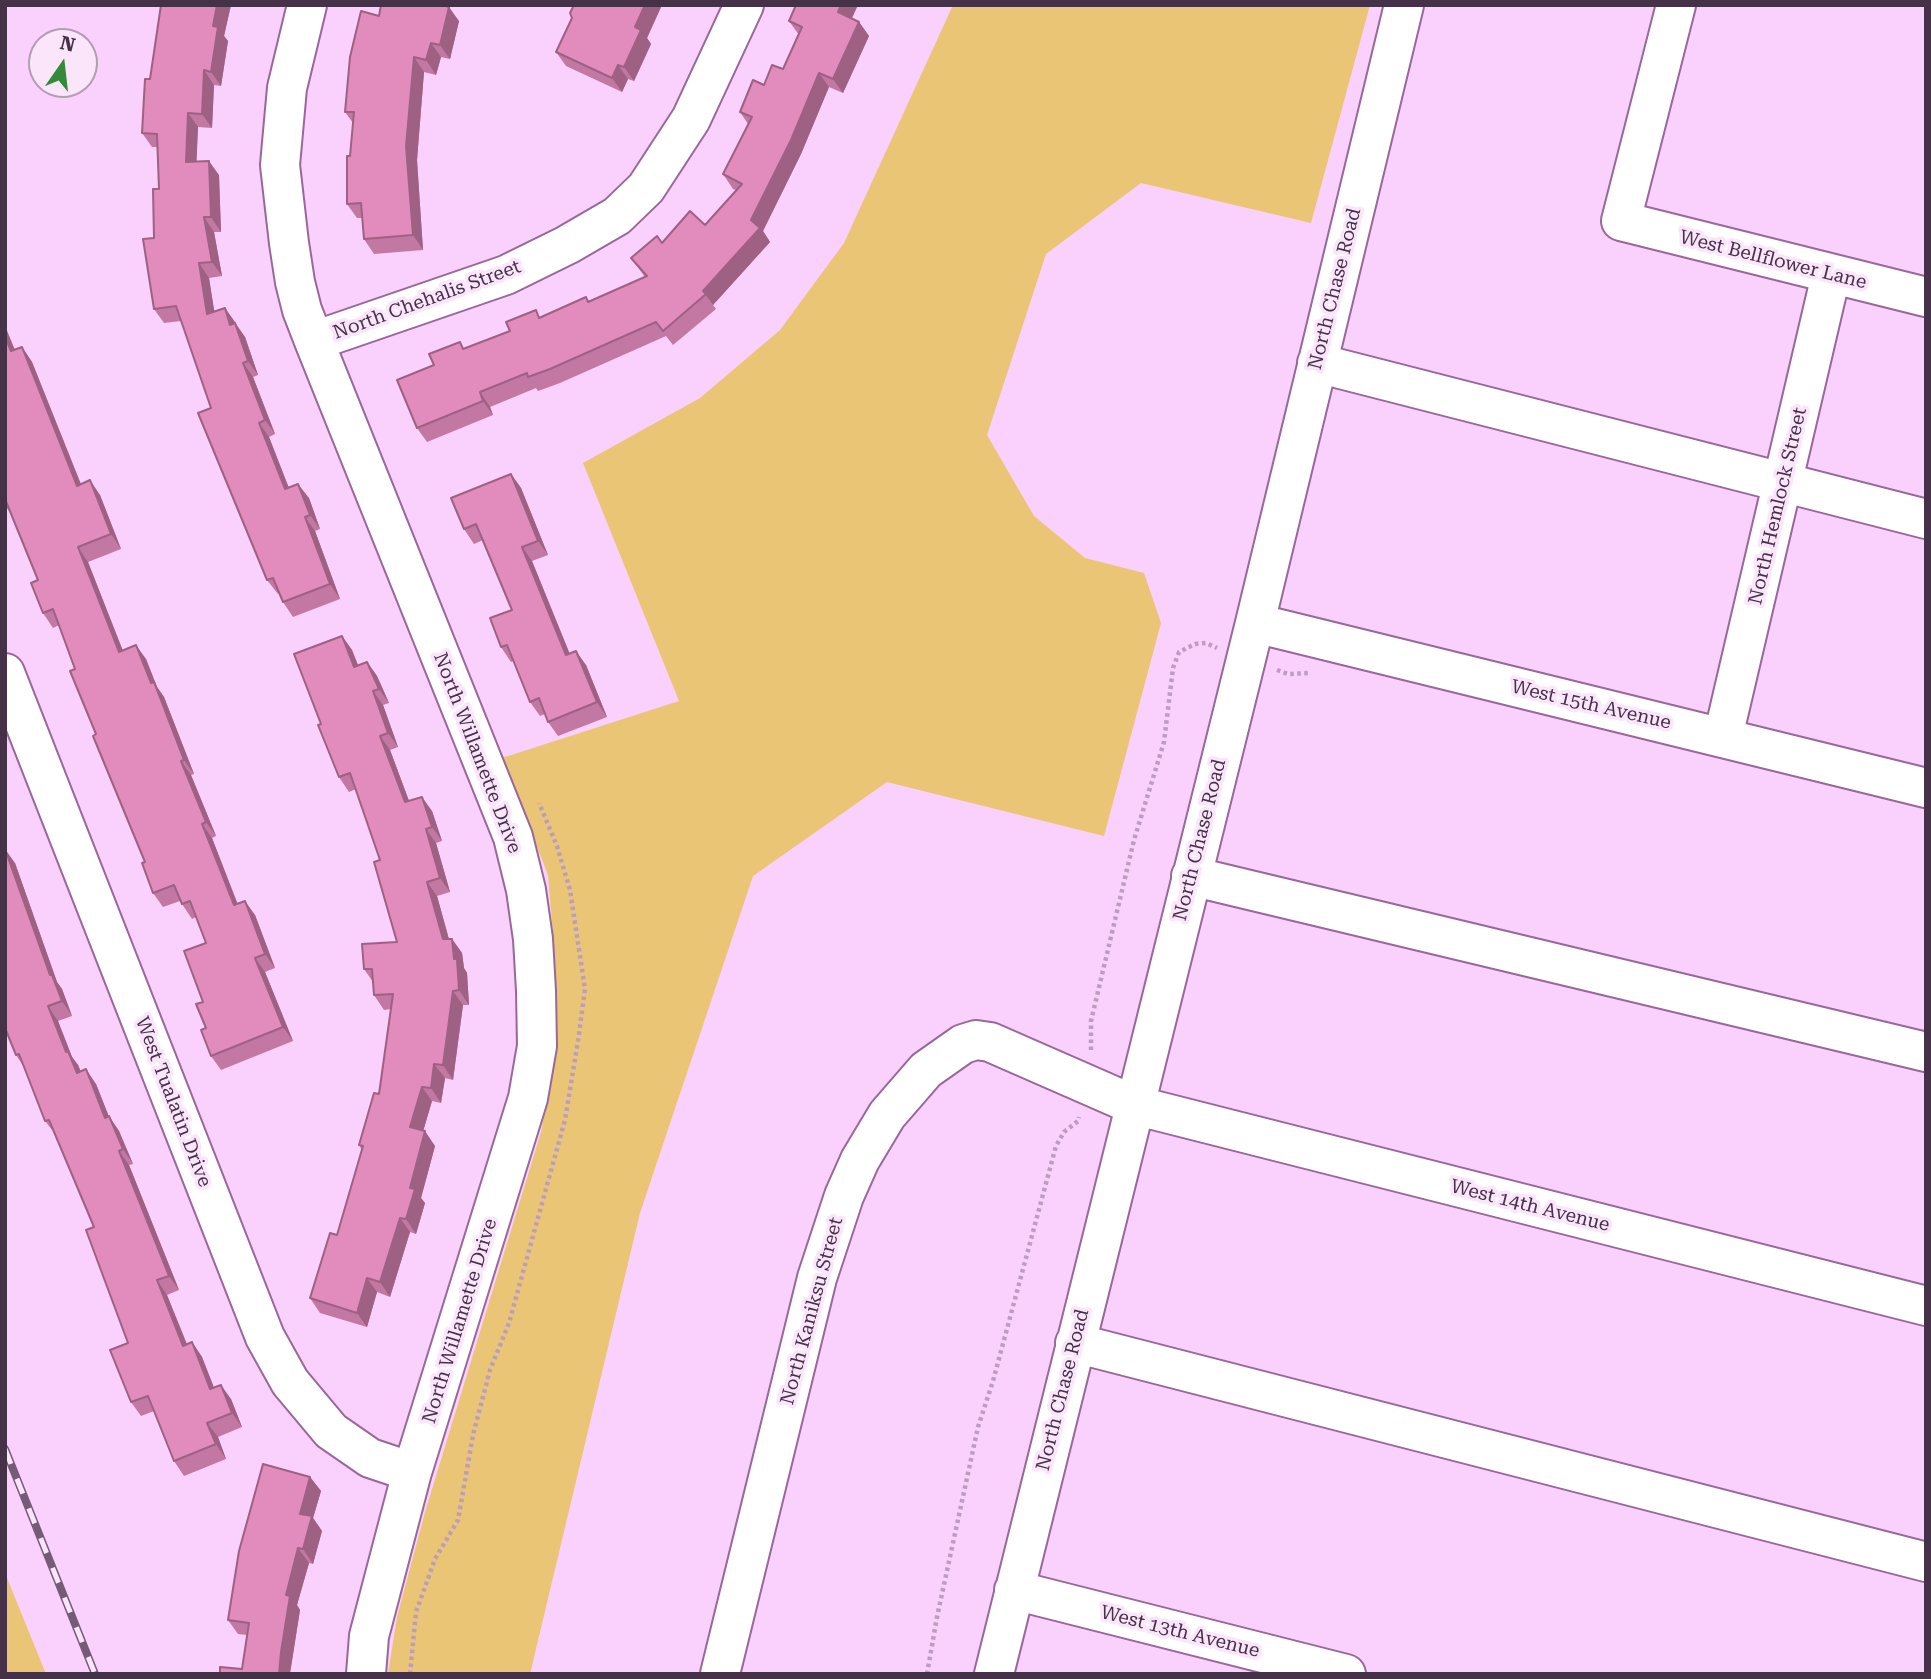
<!DOCTYPE html>
<html>
<head>
<meta charset="utf-8">
<style>
	body { margin:0 }
	#map { position:relative; width:1931px; height:1679px; overflow:hidden; background:#fad0fc; font-family:"Roboto Serif",serif }
	canvas { display:block }
	.frame { position:absolute; inset:0; border:7px solid #463248; pointer-events:none }
	.north { position:absolute; left:28px; top:28px; width:70px; height:70px; box-sizing:border-box; background:#fae5fb; border:2px solid #b29db3; border-radius:50%; rotate:14deg; font-size:19px; font-weight:700; line-height:28px; text-align:center; color:#463248 }
	.north::after { content:''; display:block; margin:auto; width:24px; height:32px; background:#338b3a; clip-path:polygon(50% 0,100% 100%,50% 72%,0 100%) }
</style>
</head>
<body>
<div id="map">
<canvas width="1931" height="1679"></canvas>
<div class="frame"></div>
<div class="north">N</div>
</div>
<script>
const c = document.querySelector('canvas').getContext('2d');
c.lineJoin = 'round';
function paint(path, color) {
  c.fillStyle = color;
  c.fill(path, 'evenodd');
}
function shape(rows) {
  const path = new Path2D();
  for (const r of rows) {
    path.moveTo(r[0], r[1]);
    for (let i = 2; i < r.length; i += 2) path.lineTo(r[i], r[i + 1]);
  }
  return path;
}
function stroke(path, color, width, dash) {
  c.strokeStyle = color;
  c.lineWidth = width;
  c.lineCap = dash ? 'butt' : 'round';
  c.setLineDash(dash || []);
  c.stroke(path);
}
function drawText(font, color, halo, rows, align = 'center') {
  c.font = font + ' "Roboto Serif",serif';
  c.lineWidth = 7;
  c.setLineDash([]);
  c.textBaseline = 'middle';
  c.strokeStyle = halo;
  c.fillStyle = color;
  for (const [text, x, y, turn = 0] of rows) {
    c.save();
    c.translate(x, y);
    c.rotate((+turn || 0) * Math.PI / 180);
    c.textAlign = isNaN(turn) ? turn : align;
    if (halo) c.strokeText(text, 0, 0);
    c.fillText(text, 0, 0);
    c.restore();
  }
}
paint(shape([
	[953,5,1370,5,1311,223,1141,183,1046,254,987,435,1034,516,1085,558,1144,573,1161,623,1104,836,887,782,753,876,640,1213,530,1674,388,1674,397,1617,425,1512,541,1132,553,1063,555,1022,553,934,548,875,502,758,679,701,583,463,700,398,780,330,844,243],
	[5,1573,46,1674,5,1674]
]), '#ebc576');
const minor = shape([
	[307,5,287,88,280,165,289,243,295,282,302,310,314,341,513,837,526,890,533,939,536,991,537,1046,528,1098,412,1472,369,1636,366,1674],
	[1676,5,1621,221,1926,297],
	[314,341,506,275,567,245,617,216,646,188,691,119,744,5],
	[1317,363,1926,519],
	[1255,623,1926,788],
	[5,673,265,1337,290,1382,331,1431,370,1458,412,1472],
	[1723,737,1831,275],
	[1191,876,1926,1052],
	[1075,1343,1926,1562],
	[1014,1590,1346,1674],
	[720,1674,817,1278,844,1196,860,1160,887,1115,926,1070,963,1044,976,1040,990,1042,1134,1105,1926,1306],
	[994,1674,1255,623,1404,5]
]);
stroke(minor, '#98689b', 42);
stroke(shape([
	[1277,670,1288,674,1310,673],
	[1091,1050,1091,1021,1134,840,1164,742,1173,668,1179,652,1195,644,1206,643,1217,648],
	[410,1674,416,1612,435,1559,458,1520,473,1435,490,1370,509,1323,565,1120,578,1041,585,989,570,890,557,846,539,803],
	[927,1674,937,1617,978,1427,993,1381,1056,1146,1064,1132,1078,1121,1079,1117]
]), '#be9cc0', 4.5, [3.5, 3.5]);
stroke(minor, '#fff', 38);
const rail = shape([
	[5,1449,95,1674]
]);
stroke(rail, '#755b77', 8);
stroke(rail, '#fae5fb', 5, [16]);
paint(shape([
	[161,5,231,5,224,36,228,41,221,86,214,85,212,128,198,127,196,161,219,175,221,232,214,232,222,276,209,278,214,311,225,308,245,337,258,375,253,377,275,434,269,437,289,488,309,498,320,529,315,531,340,599,293,617,283,602,279,593,278,594,267,580,211,408,181,321,164,323,154,309,154,238,159,189,157,147,152,147,142,133],
	[574,5,659,5,661,7,647,38,651,44,634,81,628,79,622,92,566,66,556,52,572,18],
	[379,16,459,21,450,59,441,57,436,75,424,72,417,160,423,250,374,254,364,239,362,218,357,218,347,204,353,123,345,112],
	[852,19,859,22,869,36,843,93,829,87,801,154,763,231,770,242,713,305,716,309,673,345,666,336,560,383,538,391,536,388,490,407,493,415,427,442,417,428,434,365,465,348,510,331,586,297,589,301,645,277,631,258,662,243,705,225,736,190,733,189,723,174,748,124,740,112,764,85,783,69,799,35,789,21],
	[5,326,15,350,22,347,32,362,81,484,100,495,121,549,88,562,122,650,146,659,157,687,164,697,194,774,191,775,216,836,212,838,237,904,255,915,275,968,265,972,293,1041,221,1070,211,1056,206,1028,203,1002,206,943,196,917,192,919,180,901,163,907,153,893,145,862,96,734,75,669,59,625,53,628,43,613,38,580,11,513,5,506],
	[511,474,521,488,548,555,532,561,569,653,586,665,607,717,558,736,548,722,545,714,540,716,530,702,514,661,511,662,501,647,512,610,483,540,474,544,464,529],
	[342,636,352,650,358,665,367,662,377,676,389,703,383,705,398,747,390,750,409,801,432,811,442,841,436,843,450,892,437,896,449,939,452,939,462,953,464,968,467,973,469,1005,463,1005,453,1080,445,1078,441,1103,432,1101,423,1131,435,1146,421,1198,425,1203,416,1234,410,1232,390,1297,377,1292,367,1327,320,1313,310,1298,337,1235,362,1150,359,1145,379,1094,391,1009,384,1010,374,995,373,982,364,969,397,942,380,860,356,789,349,792,339,777,321,724],
	[15,863,57,982,62,989,72,1016,58,1021,72,1057,78,1065,81,1072,96,1084,109,1117,119,1131,133,1164,129,1165,179,1290,167,1295,187,1344,192,1342,202,1357,214,1388,231,1399,242,1427,218,1437,226,1459,184,1476,174,1461,154,1411,141,1416,131,1402,128,1343,94,1227,56,1135,45,1121,24,1067,16,1055],
	[310,1477,321,1491,313,1518,322,1531,313,1564,309,1563,297,1605,300,1610,291,1666,242,1669,247,1635,238,1634,228,1620]
]), '#c278a3');
paint(shape([
	[217,5,231,5,224,36,228,41,221,86,211,72,213,26],
	[645,5,659,5,661,7,647,38,651,44,634,81,624,67,635,27],
	[841,5,858,5,848,27,838,12],
	[449,7,459,21,450,59,440,45],
	[859,22,869,36,843,93,833,79],
	[431,43,441,57,436,75,426,60],
	[414,57,424,72,417,160,423,250,413,235,406,146],
	[618,65,628,79,622,92,612,78],
	[204,70,214,85,212,128,202,114],
	[819,73,829,87,801,154,763,231,770,242,713,305,703,291,751,220],
	[188,113,198,127,196,176,186,162],
	[209,161,219,175,221,232,211,217],
	[204,217,214,232,222,276,212,262],
	[199,263,209,278,217,328,207,314],
	[225,308,235,322,241,339,230,325],
	[235,323,245,337,258,375,248,361],
	[5,326,21,366,11,351,5,337],
	[22,347,32,362,87,500,77,486],
	[243,363,253,377,275,434,265,420],
	[480,392,490,407,493,415,483,401],
	[259,423,269,437,295,504,285,489],
	[511,474,521,488,548,555,538,541],
	[90,480,100,495,121,549,111,534],
	[298,484,309,498,320,529,310,515],
	[305,517,315,531,340,599,330,584],
	[78,547,88,562,129,666,119,652],
	[522,547,532,561,576,669,566,655],
	[342,636,352,650,364,681,354,667],
	[136,645,146,659,157,687,164,697,194,774,184,760,151,683],
	[576,651,586,665,607,717,597,702],
	[367,662,377,676,389,703,379,689],
	[373,691,383,705,398,747,388,733],
	[380,736,390,750,415,817,405,802],
	[181,761,191,775,216,836,206,822],
	[422,797,432,811,442,841,432,827],
	[202,824,212,838,244,920,234,905],
	[426,829,436,843,450,892,440,878],
	[5,849,15,863,57,982,62,989,72,1016,62,1001,50,975],
	[427,882,437,896,453,954,443,939],
	[245,901,255,915,275,968,265,954],
	[452,939,462,953,464,968,467,973,469,1005,459,990,454,959],
	[255,958,265,972,293,1041,283,1027],
	[453,991,463,1005,453,1080,443,1065],
	[48,1006,58,1021,72,1057,78,1065,87,1087,77,1073,66,1052],
	[434,1064,445,1078,441,1103,431,1088],
	[86,1069,96,1084,115,1132,105,1118],
	[422,1087,432,1101,420,1142,410,1127],
	[109,1116,119,1131,133,1164,123,1149],
	[425,1131,435,1146,421,1198,425,1203,416,1234,406,1219,410,1188],
	[119,1151,129,1165,179,1290,169,1276],
	[400,1218,410,1232,390,1297,380,1282],
	[367,1278,377,1292,367,1327,357,1313],
	[157,1280,167,1295,193,1360,183,1346],
	[192,1342,202,1357,220,1403,210,1389],
	[221,1385,231,1399,242,1427,232,1413],
	[207,1423,218,1437,226,1459,216,1444],
	[310,1477,321,1491,313,1518,322,1531,313,1564,303,1549,300,1514],
	[298,1548,309,1563,297,1605,300,1610,290,1674,279,1674,286,1595]
]), '#9e6184');
const building = shape([
	[161,5,217,5,213,26,218,27,211,72,204,70,202,114,188,113,186,162,209,161,211,217,204,217,212,262,199,263,207,314,225,308,230,325,235,323,248,361,243,363,265,420,259,423,285,489,298,484,310,515,305,517,330,584,283,602,273,578,267,580,198,413,211,408,176,306,154,309,143,239,154,238,153,189,159,189,157,134,142,133,145,79,150,79,161,5],
	[381,5,442,5,449,7,440,45,431,43,426,60,414,57,406,146,413,235,364,239,361,203,347,204,347,156,350,156,354,112,345,112,350,57,361,11,379,16,381,5],
	[574,5,645,5,635,27,641,30,624,67,618,65,612,78,556,52,572,18,570,13,574,5],
	[796,5,841,5,838,12,859,22,833,79,819,73,791,140,751,220,760,228,703,291,706,294,663,331,656,322,550,369,528,377,527,373,480,392,483,401,417,428,397,380,434,365,429,354,460,342,463,349,510,331,506,322,536,310,539,318,586,297,588,302,647,276,631,258,657,236,662,243,690,211,705,225,742,184,723,174,752,117,740,112,753,80,764,85,772,65,783,69,802,27,789,21,796,5],
	[5,337,11,351,22,347,77,486,90,480,111,534,78,547,119,652,136,645,151,683,154,682,184,760,181,761,206,822,202,824,234,905,245,901,265,954,255,958,283,1027,211,1056,201,1030,206,1028,196,1004,203,1002,184,951,206,943,190,901,182,904,174,885,153,893,142,863,145,862,93,736,96,734,70,671,75,669,53,609,43,613,31,583,38,580,5,499,5,337],
	[511,474,538,541,522,547,566,655,576,651,597,702,548,722,539,698,530,702,507,645,501,647,490,618,512,610,476,524,464,529,451,498,511,474],
	[342,636,354,667,367,662,379,689,373,691,388,733,380,736,405,802,422,797,432,827,426,829,440,878,427,882,443,939,452,939,454,959,457,959,459,990,453,991,443,1065,434,1064,431,1088,422,1087,410,1127,425,1131,410,1188,415,1189,406,1219,400,1218,380,1282,367,1278,357,1313,310,1298,330,1233,337,1235,363,1146,359,1145,374,1093,379,1094,393,994,374,995,372,969,364,969,362,944,397,942,374,862,380,860,350,773,339,777,318,725,321,724,294,654,342,636],
	[5,849,50,975,52,975,62,1001,48,1006,66,1052,68,1051,77,1073,86,1069,105,1118,109,1116,123,1149,119,1151,169,1276,157,1280,183,1346,192,1342,210,1389,221,1385,232,1413,207,1423,216,1444,174,1461,148,1396,131,1402,110,1350,128,1343,86,1230,94,1227,49,1120,45,1121,19,1054,16,1055,5,1028,5,849],
	[263,1464,310,1477,300,1514,312,1516,303,1549,298,1548,286,1595,290,1596,281,1652,279,1674,220,1674,220,1667,242,1669,249,1623,228,1620,239,1551,263,1464]
]);
paint(building, '#e28bbd');
stroke(building, '#9e6184', 2);
drawText('19px', '#463248', '#fae5fb', [
	["West Bellflower Lane",1773,260,14],
	["North Chase Road",1335,289,-76],
	["North Chehalis Street",427,300,-20],
	["North Hemlock Street",1778,506,-77],
	["West 15th Avenue",1591,705,13],
	["North Willamette Drive",477,753,69],
	["North Chase Road",1200,840,-76],
	["West Tualatin Drive",173,1102,69],
	["West 14th Avenue",1530,1206,14],
	["North Kaniksu Street",812,1311,-75],
	["North Willamette Drive",460,1321,-73],
	["North Chase Road",1063,1390,-76],
	["West 13th Avenue",1180,1632,14]
]);
</script>
</body>
</html>
